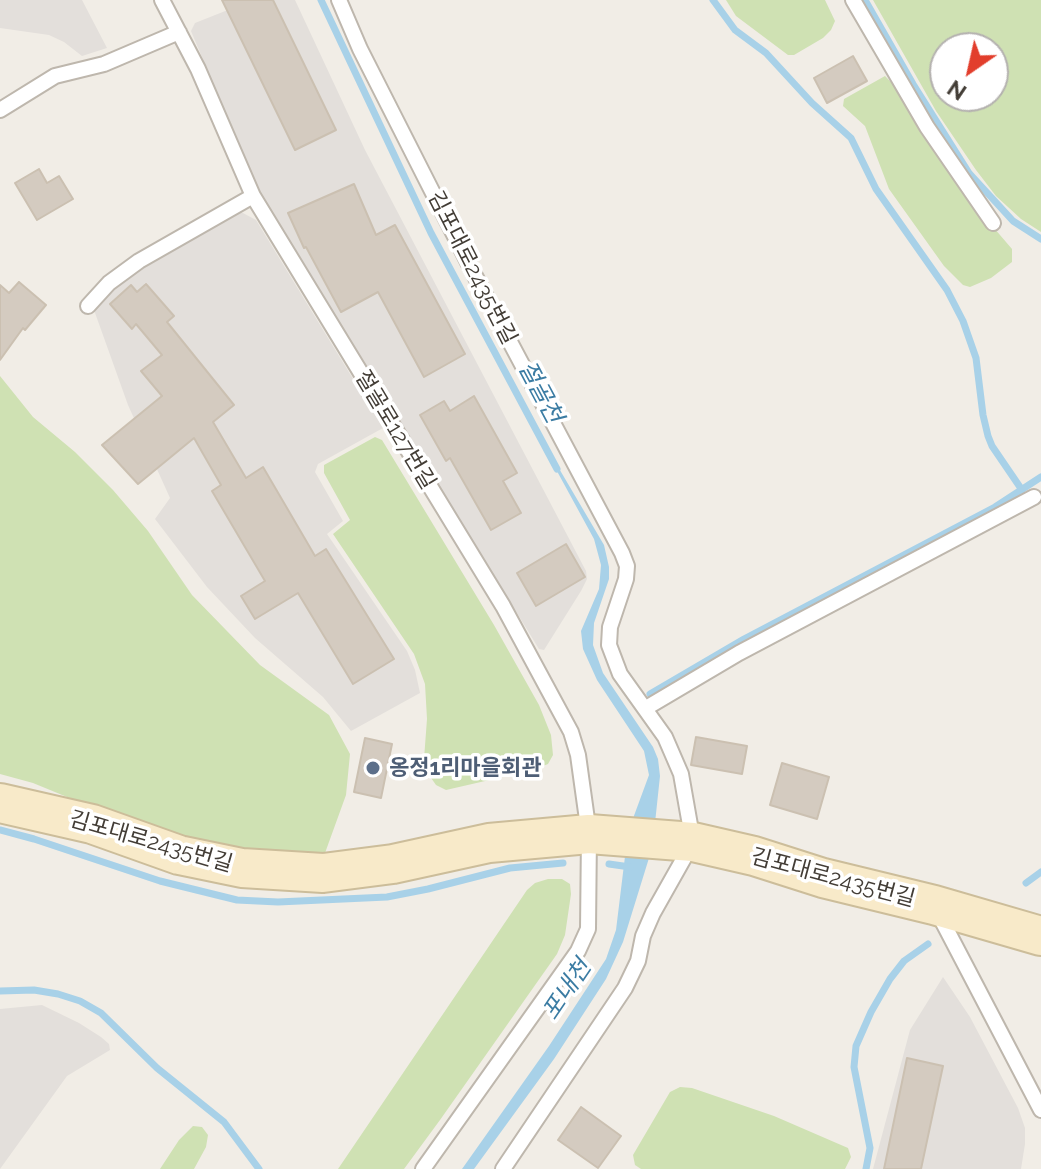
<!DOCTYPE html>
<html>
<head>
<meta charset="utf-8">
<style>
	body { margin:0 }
	#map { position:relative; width:1041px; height:1169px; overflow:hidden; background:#f1ede6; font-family:Raleway,sans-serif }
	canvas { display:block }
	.north { position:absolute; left:929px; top:32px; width:80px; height:80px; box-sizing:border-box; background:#fff; border:2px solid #b4b1af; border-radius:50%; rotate:214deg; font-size:22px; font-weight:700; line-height:32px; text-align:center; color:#433d36 }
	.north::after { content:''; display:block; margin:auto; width:28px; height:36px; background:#e23e2c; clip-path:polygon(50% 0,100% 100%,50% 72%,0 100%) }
</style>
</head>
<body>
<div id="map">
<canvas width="1041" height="1169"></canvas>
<div class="north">N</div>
</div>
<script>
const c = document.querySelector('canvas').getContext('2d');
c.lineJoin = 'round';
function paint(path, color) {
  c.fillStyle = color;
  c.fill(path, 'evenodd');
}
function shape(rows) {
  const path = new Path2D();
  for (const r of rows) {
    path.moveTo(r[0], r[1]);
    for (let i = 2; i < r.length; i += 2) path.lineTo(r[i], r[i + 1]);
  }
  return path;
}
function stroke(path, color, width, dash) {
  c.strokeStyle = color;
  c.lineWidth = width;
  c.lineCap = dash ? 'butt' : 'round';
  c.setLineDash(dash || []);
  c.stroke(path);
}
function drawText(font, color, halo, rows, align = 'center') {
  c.font = font + ' Raleway,"Noto Sans KR",sans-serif';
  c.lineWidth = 7;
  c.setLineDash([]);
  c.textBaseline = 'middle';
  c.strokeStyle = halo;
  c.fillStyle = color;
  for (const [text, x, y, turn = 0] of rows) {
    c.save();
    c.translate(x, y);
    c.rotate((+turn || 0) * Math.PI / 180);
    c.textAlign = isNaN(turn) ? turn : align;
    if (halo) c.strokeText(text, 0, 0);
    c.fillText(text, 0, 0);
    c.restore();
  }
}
paint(shape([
	[0,0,82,0,107,48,82,56,64,42,49,35,0,28],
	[253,0,295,0,365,150,586,571,587,579,581,591,544,650,539,649,258,190,191,31,195,23],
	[241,212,256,220,383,428,318,464,315,472,343,521,327,534,407,651,415,670,420,693,351,731,323,697,255,638,207,587,155,519,170,498,128,405,94,310,110,292,142,268],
	[943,977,970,1017,1018,1108,1025,1128,1025,1144,1021,1169,873,1169,910,1030],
	[42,1005,79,1023,101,1037,109,1044,110,1050,67,1076,0,1169,0,1009]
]), '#e3dfdb');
paint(shape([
	[726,0,825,0,835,21,831,30,823,38,794,55,788,55,736,16],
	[873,0,1041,0,1041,232,1021,219,996,196,976,170,936,111],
	[945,48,993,48,993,96,945,96],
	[885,76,894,85,964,193,1012,249,1012,262,991,278,970,287,963,285,944,266,889,189,865,126,843,106,844,99],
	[0,376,33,417,75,452,113,490,148,531,192,595,260,665,329,715,350,754,346,795,325,853,308,857,213,849,106,813,33,783,0,774],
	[375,437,382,440,494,625,539,705,551,735,553,755,548,764,533,770,446,790,436,785,429,775,424,759,427,719,425,684,414,654,333,534,350,520,324,473,324,465],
	[548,879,562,879,570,884,571,894,565,935,557,954,440,1120,404,1169,338,1169,527,890,535,883],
	[680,1087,692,1088,774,1116,848,1148,851,1157,845,1169,641,1169,635,1165,633,1155,670,1092],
	[193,1126,202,1127,208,1135,206,1147,194,1169,160,1169,179,1140]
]), '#cfe1b3');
paint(shape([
	[554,460,604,545,609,567,609,579,594,623,593,645,603,673,653,747,658,759,660,776,655,823,649,858,623,942,606,979,554,1059,474,1169,462,1169,549,1046,606,959,616,930,628,832,649,775,644,751,597,680,583,649,581,631,599,589,601,565,594,539,552,462]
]), '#a8d1e8');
stroke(shape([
	[321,0,431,233,557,469],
	[713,0,735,30,766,53,812,103,851,138,876,189,947,290,963,321,976,358,983,415,988,436,992,446,1022,490],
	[865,0,913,84,969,173,1013,221,1041,239],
	[650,694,744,639,995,507,1041,477],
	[0,830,34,839,160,881,237,900,278,902,387,897,428,889,510,868,563,863],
	[609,864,630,867],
	[1026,883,1041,872],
	[0,991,34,990,58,994,80,1001,101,1013,157,1068,224,1122,259,1169],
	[866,1169,870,1148,854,1067,856,1046,871,1012,890,979,904,961,928,944]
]), '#a8d1e8', 7);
const building = shape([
	[222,0,273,0,336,130,295,150,222,0],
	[853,56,867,81,827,103,814,78,853,56],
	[39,169,47,183,59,176,73,199,37,220,15,183,39,169],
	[354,184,376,235,395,225,465,354,424,377,378,292,341,312,306,247,304,248,288,213,354,184],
	[19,282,46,305,25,330,23,328,0,360,0,285,9,293,19,282],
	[146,284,174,316,167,322,234,405,213,422,246,478,263,467,315,556,326,549,394,659,353,684,298,593,255,619,241,596,265,581,212,491,221,485,194,438,138,484,102,445,162,396,141,371,162,355,136,324,132,329,110,304,131,285,137,292,146,284],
	[474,396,517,473,503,481,521,513,491,530,450,458,446,461,420,415,444,401,450,411,474,396],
	[566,544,585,577,536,606,517,573,566,544],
	[696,737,747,746,742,774,691,765,696,737],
	[365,738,392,744,381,798,354,792,365,738],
	[782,763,829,777,817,819,770,805,782,763],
	[907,1058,943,1066,921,1169,884,1169,907,1058],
	[581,1107,621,1136,598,1168,558,1140,581,1107]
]);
paint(building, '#d4cbc0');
stroke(building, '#cbc0b1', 2);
const lane = shape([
	[162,0,198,69,253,196,503,606,571,732,578,755,589,834,588,929,578,951,423,1169],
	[339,0,360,49,474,274,622,553,627,566,626,579,610,627,609,645,620,674,665,737,681,774,693,842,653,913,643,936,638,961,625,988,503,1169],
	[853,0,927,127,993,223],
	[0,110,55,76,104,64,179,32],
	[88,306,109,283,139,261,253,196],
	[646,708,739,653,1034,497],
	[938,913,1041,1110]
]);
const secondary = shape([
	[0,803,92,824,179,855,242,868,323,873,393,864,489,843,589,834,693,842,754,856,823,878,934,905,1041,936]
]);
stroke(lane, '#beb7ad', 18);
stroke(secondary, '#ccbd9a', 42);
stroke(lane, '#fff', 14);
stroke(secondary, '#f8eac9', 38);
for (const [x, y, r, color] of [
	[373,768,8,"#5c6f8a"]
]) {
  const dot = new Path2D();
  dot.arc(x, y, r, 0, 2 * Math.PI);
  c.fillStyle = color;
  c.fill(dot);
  stroke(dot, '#fff', 3);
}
drawText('22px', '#433d36', '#fff', [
	["김포대로2435번길",472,268,63],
	["절골로127번길",395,430,59],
	["김포대로2435번길",151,842,16],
	["김포대로2435번길",833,878,15]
]);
drawText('bold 22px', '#4e5e75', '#fff', [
	["옹정1리마을회관",389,768]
], 'left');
drawText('italic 24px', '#3b7ca3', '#fff', [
	["절골천",540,392,62],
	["포내천",567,990,-56]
]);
</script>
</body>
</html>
